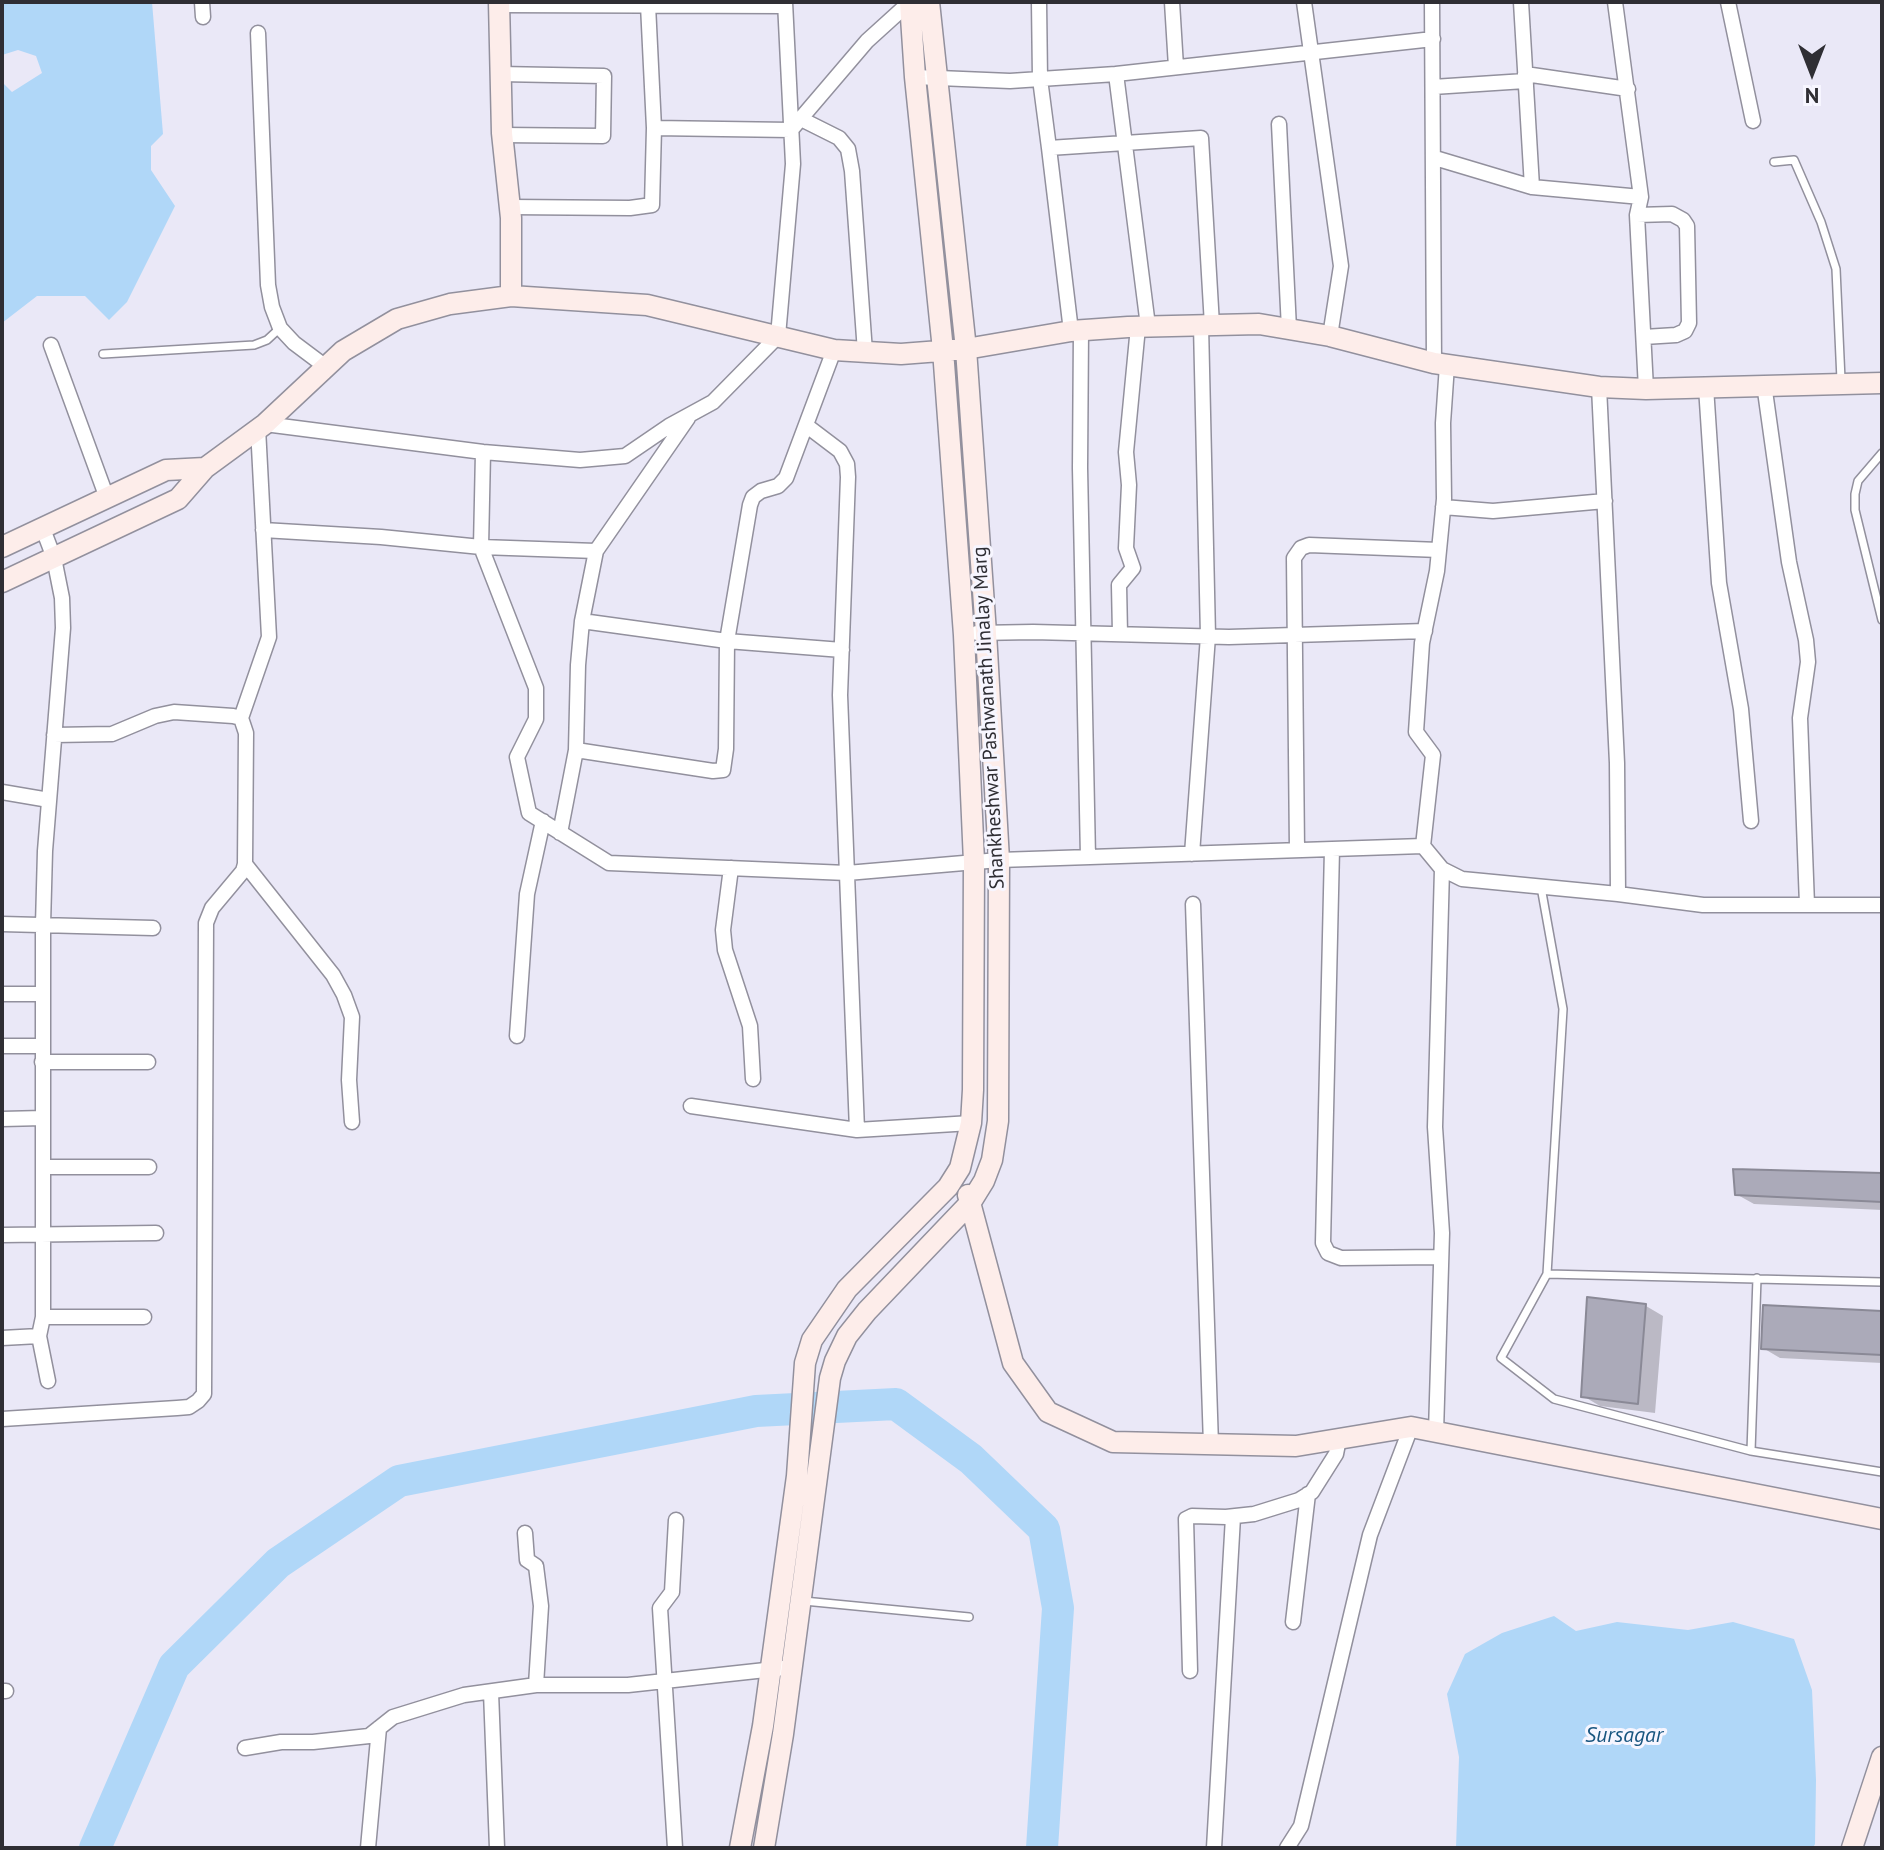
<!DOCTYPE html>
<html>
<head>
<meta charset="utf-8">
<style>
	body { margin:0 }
	#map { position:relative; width:1884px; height:1850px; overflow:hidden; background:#eae8f7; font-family:"PT Sans",sans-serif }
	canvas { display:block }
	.frame { position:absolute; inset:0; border:4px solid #2f2e34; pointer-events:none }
	.north { position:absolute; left:1772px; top:32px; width:80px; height:80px; -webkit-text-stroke:6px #f7f6ff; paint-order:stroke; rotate:180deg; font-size:22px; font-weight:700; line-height:32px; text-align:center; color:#2f2e34 }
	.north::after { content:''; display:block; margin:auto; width:28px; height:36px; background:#2f2e34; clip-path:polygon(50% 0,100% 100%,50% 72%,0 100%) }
</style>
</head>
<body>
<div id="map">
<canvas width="1884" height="1850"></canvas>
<div class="frame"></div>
<div class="north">N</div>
</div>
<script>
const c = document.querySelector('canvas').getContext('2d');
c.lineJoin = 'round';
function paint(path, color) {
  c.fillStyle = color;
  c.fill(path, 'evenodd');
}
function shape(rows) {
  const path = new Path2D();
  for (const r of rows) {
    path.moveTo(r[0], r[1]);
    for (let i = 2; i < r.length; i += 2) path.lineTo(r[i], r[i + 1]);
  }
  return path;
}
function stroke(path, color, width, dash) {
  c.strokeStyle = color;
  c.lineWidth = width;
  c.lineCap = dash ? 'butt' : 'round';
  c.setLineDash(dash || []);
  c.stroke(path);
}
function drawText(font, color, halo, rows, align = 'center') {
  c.font = font + ' "PT Sans",sans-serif';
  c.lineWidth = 6;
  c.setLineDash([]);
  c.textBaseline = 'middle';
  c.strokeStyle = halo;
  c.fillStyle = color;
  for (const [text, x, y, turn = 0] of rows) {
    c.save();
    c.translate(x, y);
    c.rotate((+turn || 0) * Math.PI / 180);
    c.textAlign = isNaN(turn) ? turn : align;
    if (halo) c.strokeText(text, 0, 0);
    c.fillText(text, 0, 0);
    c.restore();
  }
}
paint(shape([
	[2,2,152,2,163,134,151,146,151,170,175,206,127,302,109,320,85,296,37,296,2,323,2,82,12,92,42,73,36,56,18,50,2,55],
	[1554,1616,1576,1631,1617,1622,1688,1630,1733,1622,1794,1639,1812,1690,1816,1780,1815,1844,1813,1848,1456,1848,1459,1757,1447,1694,1465,1654,1502,1633]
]), '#b0d7f8');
paint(shape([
	[1882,1175,1882,1210,1754,1204,1736,1194],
	[1646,1306,1663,1316,1655,1413,1600,1406,1583,1396],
	[1882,1313,1882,1363,1780,1358,1763,1348]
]), '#0003');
stroke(shape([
	[95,1848,174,1666,278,1563,399,1481,756,1411,896,1404,971,1459,1044,1529,1058,1608,1042,1848]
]), '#b0d7f8', 32);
const building = shape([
	[1733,1169,1882,1173,1882,1202,1735,1195,1733,1169],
	[1587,1297,1646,1304,1638,1404,1581,1397,1587,1297],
	[1763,1305,1882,1311,1882,1355,1761,1349,1763,1305]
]);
paint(building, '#abaab9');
stroke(building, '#8a8996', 2);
const lane = shape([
	[1774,162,1794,160,1821,222,1836,269,1841,380],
	[103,354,254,345,267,340,280,328],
	[1882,453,1858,481,1855,494,1855,510,1882,620],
	[1541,887,1563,1009,1547,1274,1882,1282],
	[1547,1274,1501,1358,1554,1399,1751,1451,1882,1472],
	[1751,1451,1757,1278],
	[804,1601,969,1617]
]);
const street = shape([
	[202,2,203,17],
	[1039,2,1040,79,1049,148,1201,138,1212,325],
	[1172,2,1176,67],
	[1304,2,1341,266,1330,336],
	[1432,2,1434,363],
	[1521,2,1532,187],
	[1615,2,1641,197,1637,215,1646,389],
	[1728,2,1753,121],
	[499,5,785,6],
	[258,33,268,285,272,307,280,328,294,343,326,367],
	[500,74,604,76,603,136,502,135],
	[1116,74,1148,326],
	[1525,74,1628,89],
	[915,77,1010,81,1116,74,1433,39],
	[1433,87,1525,81],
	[801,119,839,138,848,149,852,171,865,352],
	[1279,124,1289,329],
	[654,128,791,130,867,41,910,2],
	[1049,148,1071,331],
	[1435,158,1532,187,1641,197],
	[510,207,630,208,652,205,654,128,648,5],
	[1637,215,1672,214,1683,220,1687,226,1689,323,1685,331,1676,335,1644,337],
	[1081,330,1080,468,1088,857],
	[51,345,107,498],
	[1447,365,1443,423,1444,499,1437,571,1422,643,1416,732,1433,755,1423,846,1442,869,1462,879,1618,894,1617,763,1599,387],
	[1764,384,1789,562,1806,640,1808,662,1800,718,1807,905],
	[1706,387,1719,583,1741,709,1751,821],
	[265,424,483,452,580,460,625,456,669,426,713,402,778,336,793,164,785,2],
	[807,426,840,451,847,464,848,477,840,695,857,1130],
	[483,452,481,547,536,688,536,719,517,757,529,813,609,863,847,873,999,860,1423,846],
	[1443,507,1493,511,1605,501],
	[263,530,381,537,481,547,596,551],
	[582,621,727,641,842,650],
	[977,633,1033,632,1229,637,1425,631],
	[1120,634,1119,585,1133,568,1126,548,1129,485,1126,452,1138,327],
	[241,718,269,637,258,428],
	[576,750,713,771,723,770,726,749,727,641,750,505,753,497,761,491,778,486,786,478,834,350],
	[2,792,49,800],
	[560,833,576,750,578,665,582,621,596,551,688,418],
	[1332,849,1323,1243,1328,1253,1341,1258,1441,1257],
	[1297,850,1294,558,1301,548,1309,545,1439,550],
	[1192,854,1208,636,1201,325],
	[245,864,333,975,344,995,352,1017,349,1080,352,1122],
	[731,868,723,930,725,950,750,1026,753,1079],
	[1618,894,1703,905,1882,905],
	[1193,904,1211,1445],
	[2,924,153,928],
	[2,994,42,994],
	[517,1036,527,894,543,821],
	[2,1046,42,1046],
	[42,1062,148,1062],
	[691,1106,857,1130,971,1123],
	[2,1119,43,1118],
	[43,1167,149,1167],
	[2,1235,156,1233],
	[43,1317,144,1317],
	[39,1336,48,1381],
	[2,1338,39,1336,43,1317,43,925,45,851,63,628,62,598,54,558,43,529],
	[2,1419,177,1408,189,1407,198,1401,204,1394,206,923,212,908,243,871,245,864,246,733,241,718,233,716,174,712,155,716,112,734,54,735],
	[1436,1432,1442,1233,1435,1127,1442,869],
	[525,1533,527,1560,536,1566,541,1606,536,1685],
	[1293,1622,1308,1494],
	[1190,1671,1186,1519,1192,1516,1226,1517,1254,1514,1299,1500,1312,1492,1336,1454,1339,1439],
	[2,1691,6,1691],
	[491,1692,497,1848],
	[245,1748,281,1742,313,1742,369,1736,393,1717,464,1695,536,1685,628,1685,793,1667],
	[368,1848,379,1728],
	[675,1848,660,1608,672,1592,676,1520],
	[1214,1848,1233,1517],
	[1287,1848,1301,1826,1370,1535,1411,1427]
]);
const secondary = shape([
	[499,2,502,133,511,218,511,296],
	[2,547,166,470,205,468],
	[2,582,178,499,205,468,265,424,343,351,397,319,450,304,511,296,647,305,834,350,901,354,966,349,1071,331,1128,327,1259,324,1330,336,1434,363,1599,387,1646,389,1882,383],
	[968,1195,1013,1363,1048,1412,1113,1442,1296,1446,1411,1427,1882,1519],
	[740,1848,763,1726,797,1476,805,1363,812,1340,847,1289,948,1187,960,1168,971,1123,973,1090,974,862,964,635,943,350,915,77,910,2],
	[764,1848,783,1734,830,1378,835,1361,847,1336,867,1311,971,1202,984,1181,992,1160,998,1121,999,860,986,633,966,349,929,2],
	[1852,1848,1882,1757]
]);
stroke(lane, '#92909d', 10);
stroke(street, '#92909d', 17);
stroke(secondary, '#92909d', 23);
stroke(lane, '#fff', 7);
stroke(street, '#fff', 14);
stroke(secondary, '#fdedea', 20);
drawText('20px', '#2f2e34', '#f7f6ff', [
	["Shankheshwar Pashwanath Jinalay Marg",989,718,-93]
]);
drawText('italic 22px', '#195680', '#f7f6ff', [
	["Sursagar",1624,1736]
]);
</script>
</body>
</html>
